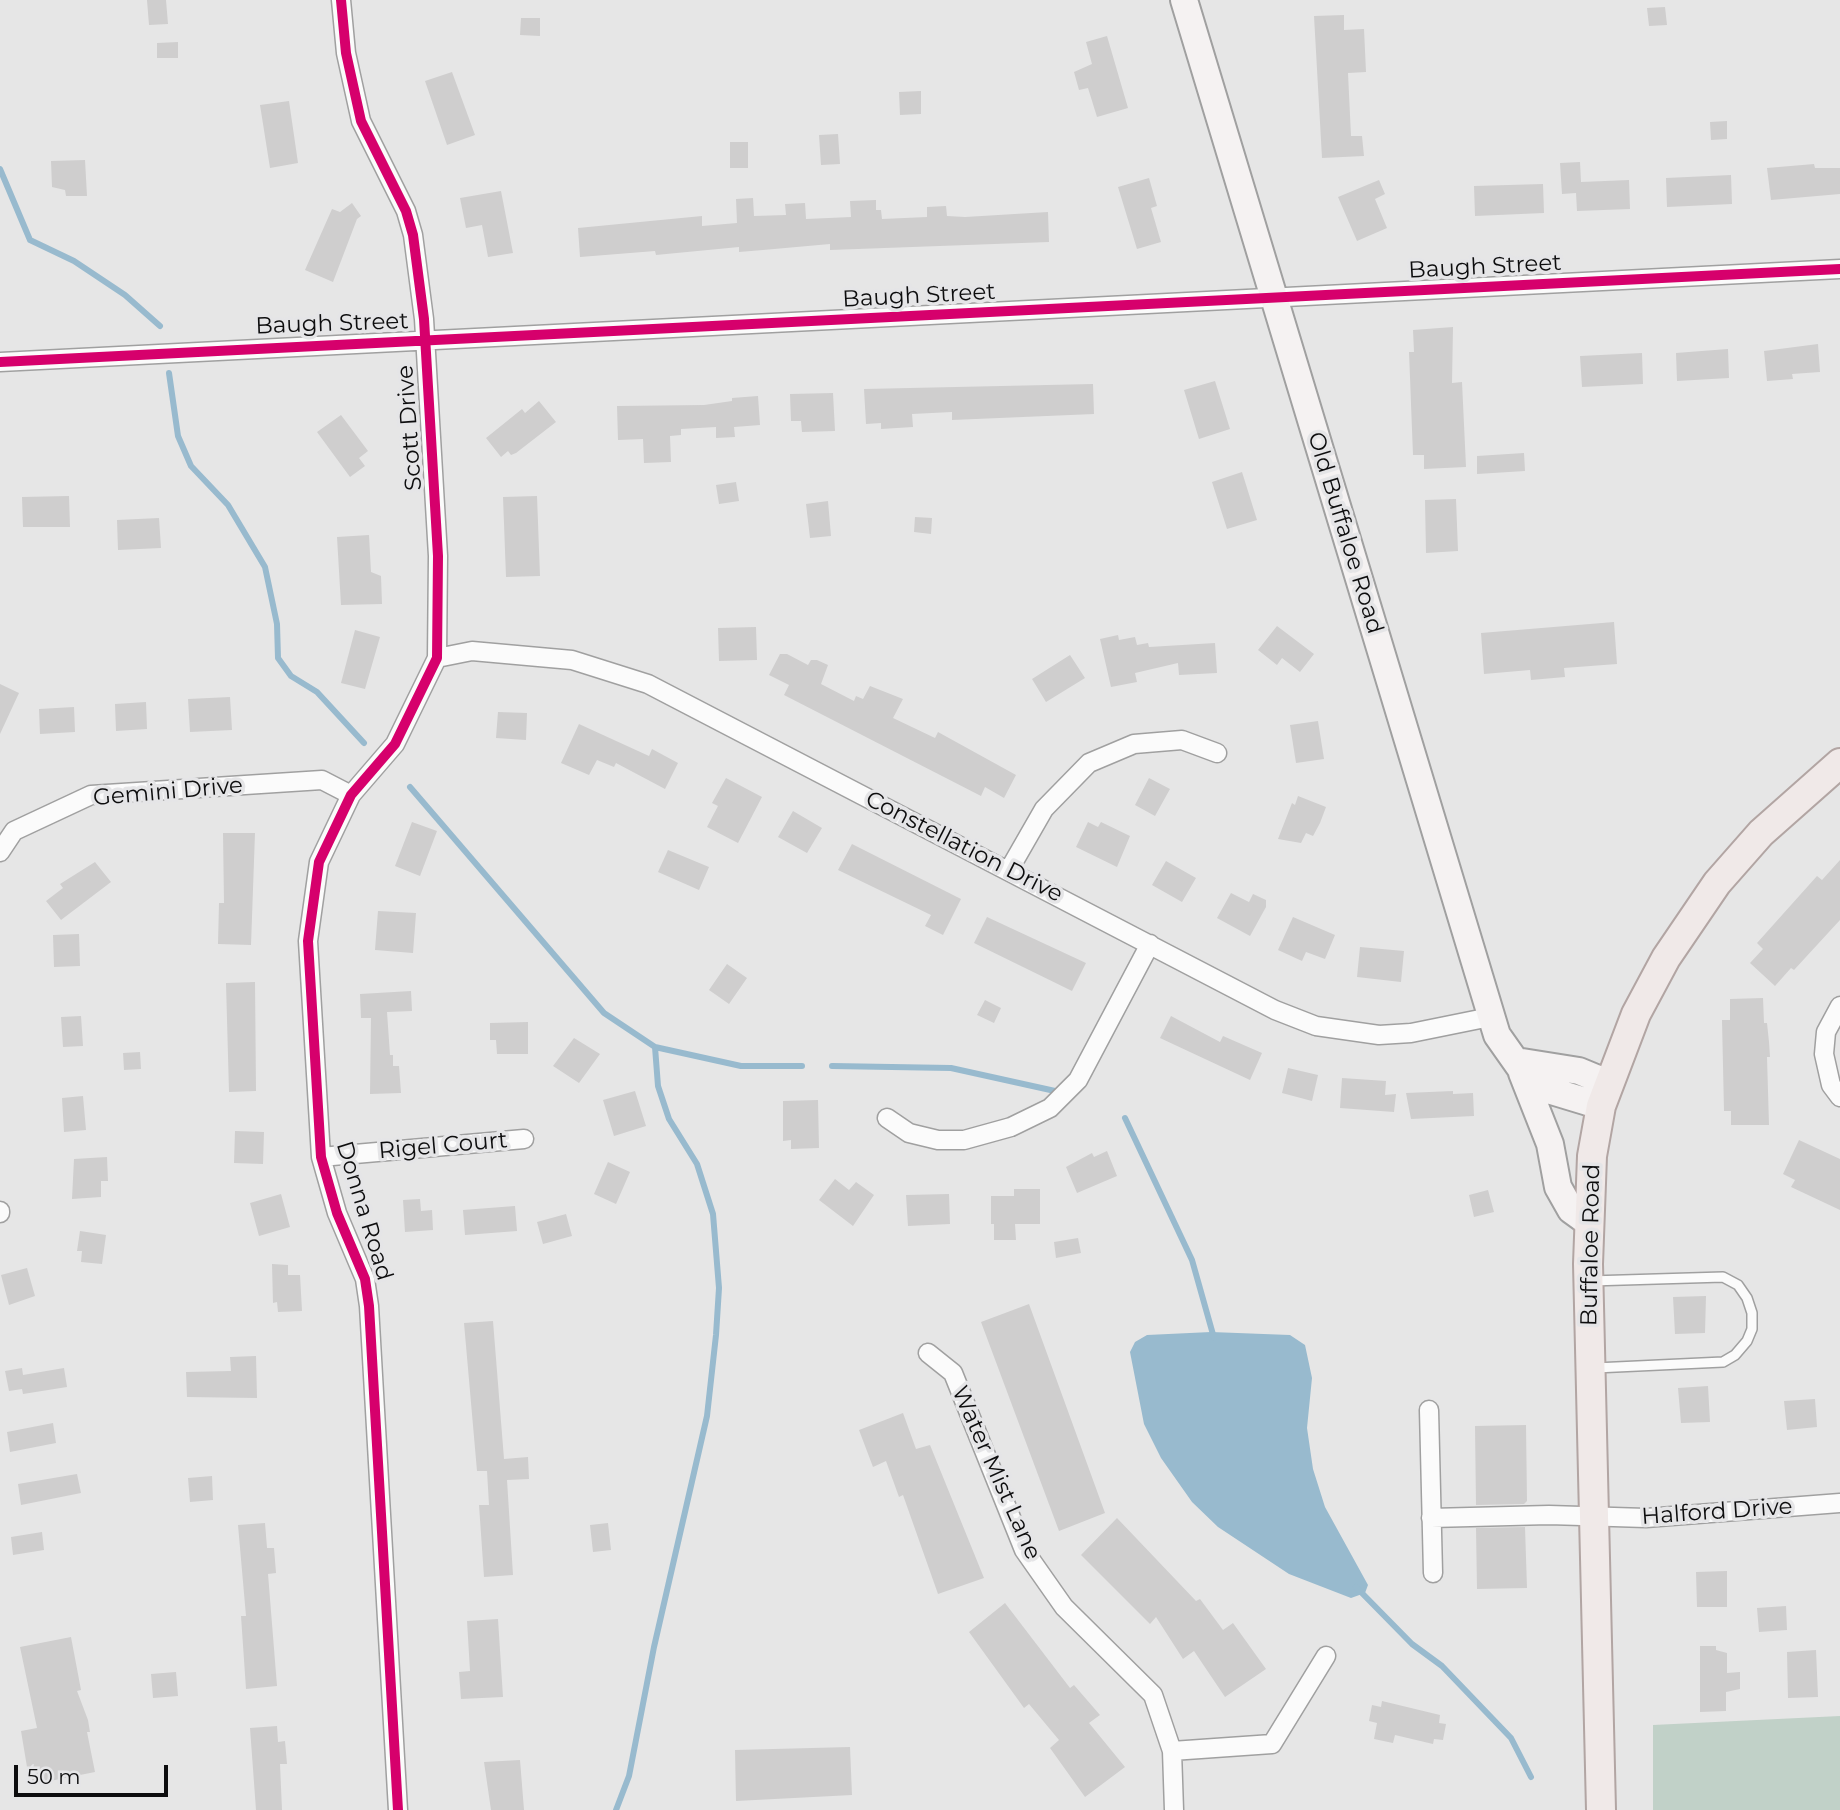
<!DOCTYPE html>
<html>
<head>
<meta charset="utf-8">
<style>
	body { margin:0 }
	#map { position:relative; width:1840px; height:1810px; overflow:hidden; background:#e6e6e6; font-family:Montserrat,sans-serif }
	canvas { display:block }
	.scale { position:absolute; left:14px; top:1765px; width:154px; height:32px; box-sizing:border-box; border:4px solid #0d0d0e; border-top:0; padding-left:9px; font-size:21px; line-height:24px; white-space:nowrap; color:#0d0d0e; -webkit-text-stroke:5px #e5e5e7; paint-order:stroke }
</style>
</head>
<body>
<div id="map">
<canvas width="1840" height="1810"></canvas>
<div class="scale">50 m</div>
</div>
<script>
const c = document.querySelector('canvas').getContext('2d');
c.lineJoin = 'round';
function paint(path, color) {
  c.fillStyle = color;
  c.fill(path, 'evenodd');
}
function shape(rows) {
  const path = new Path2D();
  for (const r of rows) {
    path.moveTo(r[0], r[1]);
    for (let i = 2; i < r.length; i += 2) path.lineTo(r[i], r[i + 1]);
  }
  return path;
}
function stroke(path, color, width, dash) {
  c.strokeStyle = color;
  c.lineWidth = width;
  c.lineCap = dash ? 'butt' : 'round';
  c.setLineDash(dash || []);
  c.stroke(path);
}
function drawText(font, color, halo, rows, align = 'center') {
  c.font = font + ' Montserrat,sans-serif';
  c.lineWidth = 7;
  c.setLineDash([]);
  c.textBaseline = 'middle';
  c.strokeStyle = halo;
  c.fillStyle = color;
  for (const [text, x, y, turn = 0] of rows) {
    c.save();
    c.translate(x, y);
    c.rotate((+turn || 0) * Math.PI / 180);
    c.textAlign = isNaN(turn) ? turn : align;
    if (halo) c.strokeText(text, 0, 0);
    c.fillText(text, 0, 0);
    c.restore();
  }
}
paint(shape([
	[1840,1716,1840,1810,1653,1810,1653,1725]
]), '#c1d1c8');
paint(shape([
	[1211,1332,1290,1335,1305,1345,1312,1378,1307,1428,1313,1469,1325,1507,1368,1585,1365,1593,1351,1598,1289,1574,1218,1527,1192,1502,1161,1458,1144,1424,1130,1352,1135,1342,1147,1335]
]), '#98bace');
stroke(shape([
	[0,169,30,240,74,261,125,295,160,326],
	[169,373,178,436,191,466,228,505,265,567,277,624,278,658,291,676,317,692,364,743],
	[410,787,604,1013,655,1047,741,1066,802,1066],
	[832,1066,951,1068,1055,1091],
	[1125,1118,1192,1260,1214,1338],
	[1356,1587,1412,1644,1442,1666,1511,1738,1531,1777],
	[616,1810,629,1776,654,1647,707,1416,716,1335,719,1288,713,1214,697,1164,669,1119,658,1086,655,1047]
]), '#98bace', 6);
paint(shape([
	[147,0,166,0,168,24,149,25],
	[1665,7,1667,25,1649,26,1647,8],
	[1344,15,1344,30,1364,29,1366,72,1348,73,1351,136,1362,136,1364,156,1322,158,1314,16],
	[521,18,540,18,540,36,520,35],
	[1107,36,1128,108,1097,117,1088,88,1079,90,1074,72,1092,64,1086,42],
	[178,42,178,58,157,58,157,43],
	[452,72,475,135,447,145,425,81],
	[921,91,921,114,900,115,899,92],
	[289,101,298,163,270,168,260,105],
	[1727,121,1727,139,1711,140,1710,122],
	[838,134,840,164,821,165,819,135],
	[730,142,748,142,748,168,730,168],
	[85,160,87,196,66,196,65,190,52,187,51,161],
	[1580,162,1581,182,1629,180,1630,209,1577,211,1576,193,1562,194,1560,163],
	[1814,164,1815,168,1840,168,1840,194,1771,200,1767,168],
	[1731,175,1732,204,1667,207,1666,178],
	[1149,178,1157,206,1151,208,1161,242,1137,249,1118,187],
	[1379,180,1385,194,1375,199,1387,228,1357,241,1338,197],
	[1543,184,1544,213,1475,216,1474,186],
	[501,191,513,253,488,257,482,225,466,228,460,198],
	[753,198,754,216,786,215,785,204,805,203,806,219,851,217,850,201,876,200,876,210,881,210,882,219,927,217,927,207,946,206,947,216,965,217,1048,212,1049,242,830,250,830,244,763,250,739,252,739,247,656,255,655,251,580,257,578,228,702,216,702,226,737,223,736,199],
	[352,203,361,216,357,219,333,282,305,270,332,209,340,212],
	[1453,327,1452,383,1462,382,1466,467,1424,469,1424,455,1413,455,1409,352,1414,352,1413,330],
	[1818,344,1820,372,1792,374,1793,379,1767,381,1764,351],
	[1728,349,1729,378,1677,381,1676,353],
	[1642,353,1643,384,1582,387,1580,356],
	[1215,381,1230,429,1199,439,1184,390],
	[1093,384,1094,414,952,420,952,412,912,414,913,427,881,429,881,423,866,424,864,389],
	[833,393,835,431,802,432,801,421,791,421,790,394],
	[758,396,760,425,734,427,735,437,716,438,716,427,681,429,681,435,670,436,671,462,644,463,643,439,618,440,617,406,704,405,732,401,732,398],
	[539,401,556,422,516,453,511,455,508,451,501,457,486,438,522,409,525,413],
	[341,415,368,451,359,458,365,466,350,477,317,432],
	[1524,453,1525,471,1477,474,1477,456],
	[1242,472,1257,520,1227,529,1212,482],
	[736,482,739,501,719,504,716,485],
	[69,496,70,527,23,527,22,497],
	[537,496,540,576,506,577,503,497],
	[1456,499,1458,551,1426,553,1425,500],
	[828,501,831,536,810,538,806,504],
	[915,517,932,518,931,534,914,532],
	[159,518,161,548,118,550,117,520],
	[369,535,371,572,381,576,382,604,341,605,337,537],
	[1614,622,1617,664,1564,668,1565,677,1531,680,1530,670,1484,674,1481,633],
	[1277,626,1314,654,1300,672,1282,658,1277,665,1258,650],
	[756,627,757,660,719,661,718,628],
	[355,630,380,637,365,689,341,683],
	[1118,635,1119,640,1135,637,1137,645,1148,643,1149,647,1215,643,1217,673,1179,675,1178,663,1135,673,1137,682,1111,687,1100,639],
	[780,654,787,654,808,665,811,660,817,660,828,665,821,684,854,701,856,696,863,699,870,686,903,699,893,718,935,738,938,732,1016,775,1004,798,985,787,981,796,784,695,789,685,769,675],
	[1070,655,1085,678,1046,702,1032,679],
	[0,684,19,693,0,734],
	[230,697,232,730,190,732,188,699],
	[146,702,147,729,116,731,115,704],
	[74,707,75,732,40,734,39,709],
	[498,712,527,713,526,740,496,738],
	[1318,721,1324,759,1296,763,1290,725],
	[579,724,649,756,652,749,678,763,665,789,616,763,614,767,597,760,589,775,561,763],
	[726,778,762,797,738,843,707,827,718,806,712,803],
	[1149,778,1170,789,1155,816,1135,805],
	[1298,796,1326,807,1320,823,1313,836,1306,833,1301,843,1278,839,1292,803,1295,805],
	[793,811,822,828,807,853,778,837],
	[412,822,437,831,420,876,395,866],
	[1088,822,1098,827,1101,822,1130,836,1117,867,1076,847],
	[223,833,255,833,251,945,218,944,219,903,224,903],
	[852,844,961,899,943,935,925,926,931,915,838,870],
	[668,850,709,867,699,890,658,872],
	[1840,860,1840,920,1794,970,1791,968,1775,986,1750,963,1763,949,1757,943,1817,876,1822,880],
	[1166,861,1196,878,1182,902,1152,885],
	[95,862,111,882,61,920,46,901,63,888,60,884],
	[1231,893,1249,902,1253,894,1266,900,1266,907,1250,936,1217,918],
	[378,911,416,913,413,953,375,950],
	[987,917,1086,963,1072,991,974,943],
	[1293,917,1335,935,1325,959,1306,952,1302,961,1278,950],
	[79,934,80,966,54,967,53,935],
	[1360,947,1404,951,1401,982,1357,977],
	[727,964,747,978,729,1004,709,990],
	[255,982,256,1091,229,1092,226,983],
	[411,991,412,1011,387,1012,390,1055,393,1055,393,1066,399,1066,401,1093,370,1094,371,1018,361,1018,360,994],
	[1763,998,1764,1023,1767,1023,1769,1042,1770,1057,1767,1057,1769,1125,1731,1125,1731,1111,1724,1111,1722,1020,1730,1020,1730,999],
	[985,1000,1001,1008,994,1023,977,1015],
	[81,1016,83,1046,63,1047,61,1017],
	[1171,1016,1220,1042,1223,1036,1262,1053,1250,1080,1160,1038],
	[528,1022,528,1054,497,1054,496,1040,490,1040,490,1023],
	[574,1038,600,1054,579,1083,553,1066],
	[140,1052,141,1069,124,1070,123,1053],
	[1288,1068,1318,1075,1312,1101,1282,1093],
	[1342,1078,1386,1081,1385,1095,1396,1094,1394,1112,1340,1108],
	[635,1091,646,1126,614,1136,603,1100],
	[1453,1091,1453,1094,1473,1093,1474,1116,1411,1119,1406,1093],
	[83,1096,86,1130,64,1132,62,1098],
	[818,1100,819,1148,791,1149,791,1140,783,1141,783,1101],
	[235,1131,264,1132,263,1164,234,1163],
	[1799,1140,1840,1159,1840,1210,1791,1187,1795,1180,1783,1174],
	[1107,1151,1117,1176,1077,1193,1066,1167,1092,1153,1094,1157],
	[107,1157,108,1181,101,1181,101,1197,72,1199,74,1159],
	[608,1162,630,1172,616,1204,594,1194],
	[835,1179,849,1190,856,1182,874,1195,853,1226,819,1200],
	[1014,1189,1040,1189,1040,1224,1015,1224,1016,1240,994,1240,994,1224,991,1224,991,1196,1014,1196],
	[1488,1190,1494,1212,1474,1217,1469,1195],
	[281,1194,290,1227,259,1236,250,1203],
	[949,1194,950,1224,908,1226,906,1195],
	[420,1199,421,1211,432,1210,433,1230,405,1232,403,1200],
	[515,1206,517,1231,465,1235,463,1210],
	[566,1214,572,1236,543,1244,537,1222],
	[80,1231,106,1235,102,1264,81,1262,82,1251,77,1251],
	[1078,1238,1081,1253,1056,1258,1054,1242],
	[272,1264,288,1265,288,1275,300,1275,302,1311,278,1312,277,1302,273,1303],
	[27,1268,35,1296,9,1305,1,1275],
	[1706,1296,1705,1333,1675,1334,1673,1297],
	[1029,1304,1105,1513,1059,1531,981,1322],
	[493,1321,504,1459,528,1457,529,1479,507,1480,513,1575,484,1577,479,1505,489,1505,487,1471,477,1471,464,1323],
	[256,1356,257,1398,187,1397,186,1372,231,1371,230,1357],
	[22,1368,23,1375,64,1368,67,1387,23,1394,22,1389,9,1391,5,1371],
	[1708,1386,1710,1422,1681,1423,1678,1388],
	[1815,1399,1817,1427,1787,1430,1784,1401],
	[903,1413,916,1449,930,1445,984,1578,938,1594,903,1495,899,1497,886,1461,873,1467,859,1430],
	[53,1423,56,1443,10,1452,7,1432],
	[1526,1425,1527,1501,1524,1504,1476,1505,1475,1426],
	[77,1474,81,1493,21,1505,18,1484],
	[212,1476,213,1500,190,1502,188,1478],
	[1117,1518,1196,1601,1200,1599,1223,1630,1233,1623,1266,1669,1225,1697,1194,1651,1183,1659,1156,1617,1150,1624,1081,1555],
	[265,1523,267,1548,274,1548,276,1573,268,1574,277,1686,246,1689,241,1616,246,1616,238,1525],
	[608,1523,611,1550,593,1552,590,1525],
	[1525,1527,1527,1588,1477,1589,1476,1528],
	[42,1532,44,1550,13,1555,11,1537],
	[1727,1571,1727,1607,1697,1607,1696,1572],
	[1005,1603,1070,1688,1074,1685,1100,1715,1089,1723,1125,1767,1085,1797,1050,1748,1059,1740,1029,1704,1024,1708,969,1632],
	[1786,1606,1787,1630,1759,1632,1757,1608],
	[498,1619,503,1697,461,1699,459,1672,470,1671,467,1621],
	[71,1637,81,1690,77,1691,88,1720,90,1732,87,1732,95,1772,30,1785,21,1731,37,1728,20,1647],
	[1700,1646,1716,1646,1716,1650,1727,1653,1727,1673,1740,1672,1740,1689,1726,1692,1726,1711,1700,1712],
	[1816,1650,1818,1697,1788,1698,1787,1652],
	[176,1672,178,1696,153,1698,151,1674],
	[1382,1701,1440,1715,1439,1723,1446,1724,1443,1740,1434,1739,1433,1744,1395,1735,1393,1743,1374,1739,1377,1723,1369,1721,1372,1705,1381,1707],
	[277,1726,278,1742,285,1741,287,1764,280,1764,282,1810,256,1810,250,1728],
	[850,1747,852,1795,736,1801,735,1750],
	[520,1760,524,1810,491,1810,484,1762]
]), '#cfcece');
const lane = shape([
	[1590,1281,1723,1277,1738,1285,1747,1298,1752,1313,1752,1329,1747,1341,1735,1355,1723,1362,1595,1368]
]);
const street = shape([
	[341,0,346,53,361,121,406,211,413,235,424,319,438,556,437,658,395,744,351,795,319,862,308,941,321,1157,337,1213,365,1279,369,1306,398,1810],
	[0,362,1840,269],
	[437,658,472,651,572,660,648,684,1275,1010,1316,1026,1379,1035,1411,1033,1490,1017],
	[0,852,14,831,91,795,322,780,351,795],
	[1009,870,1044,809,1089,763,1134,744,1182,740,1217,753],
	[1840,1006,1826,1032,1824,1054,1831,1085,1840,1097],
	[887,1118,909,1133,938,1140,964,1140,1011,1127,1050,1108,1078,1080,1150,944],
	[321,1157,524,1139],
	[0,1211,0,1213],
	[928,1353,953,1373,1024,1550,1064,1607,1153,1695,1172,1751,1174,1810],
	[1429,1410,1433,1573],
	[1431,1518,1549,1515,1646,1518,1840,1503],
	[1172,1751,1272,1744,1326,1656]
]);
const secondary = shape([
	[1184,0,1497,1035,1528,1079,1545,1089,1601,1106],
	[1516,1061,1579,1071,1608,1083],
	[1522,1073,1550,1144,1558,1187,1571,1210,1589,1223]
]);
const primary = shape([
	[1601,1810,1588,1264,1592,1156,1601,1106,1636,1014,1666,958,1717,883,1761,833,1840,763]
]);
stroke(lane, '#a0a0a0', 12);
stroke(street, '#a0a0a0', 21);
stroke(secondary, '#a0a0a0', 30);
stroke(primary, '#b2a5a3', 32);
stroke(lane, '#fbfbfb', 9);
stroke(street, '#fbfbfb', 18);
stroke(secondary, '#f5f2f2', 26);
stroke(primary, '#f0e9e8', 28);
stroke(shape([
	[341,0,346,53,361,121,406,211,413,235,424,319,438,556,437,658,395,744,351,795,319,862,308,941,321,1157,337,1213,365,1279,369,1306,398,1810],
	[0,362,1840,269]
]), '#d6006c', 10);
drawText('23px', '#0d0d0e', '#e5e5e7', [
	["Baugh Street",1485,267,-3],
	["Baugh Street",919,296,-3],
	["Baugh Street",332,324,-2],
	["Scott Drive",410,428,-94],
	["Old Buffaloe Road",1345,533,73],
	["Gemini Drive",168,792,-5],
	["Constellation Drive",964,847,27],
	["Rigel Court",443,1146,-5],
	["Donna Road",364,1211,73],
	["Buffaloe Road",1591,1245,-89],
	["Water Mist Lane",996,1473,66],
	["Halford Drive",1717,1512,-4]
]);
</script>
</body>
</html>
